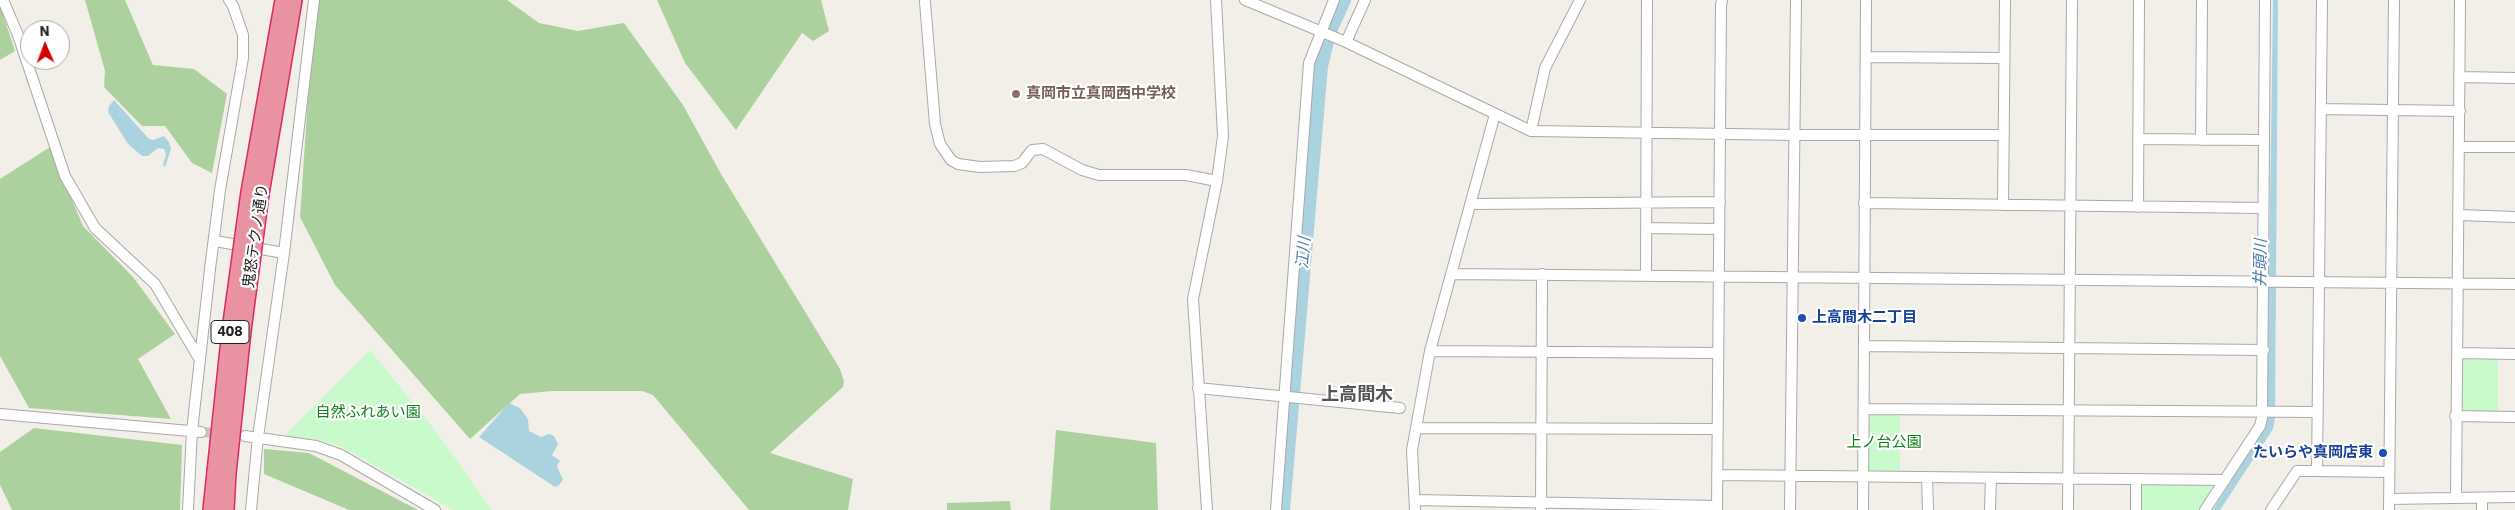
<!DOCTYPE html>
<html>
<head>
<meta charset="utf-8">
<style>
	body { margin:0 }
	#map { position:relative; width:2515px; height:510px; overflow:hidden; background:#f2efe9; font-family:"IBM Plex Sans",sans-serif }
	canvas { display:block }
	.north { position:absolute; left:20px; top:20px; width:50px; height:50px; box-sizing:border-box; background:#fff; border:1px solid #a7a7a7; border-radius:50%; rotate:358deg; font-size:14px; font-weight:700; line-height:20px; text-align:center; color:#222 }
	.north::after { content:''; display:block; margin:auto; width:18px; height:22px; background:#d40000; clip-path:polygon(50% 0,100% 100%,50% 72%,0 100%) }
</style>
</head>
<body>
<div id="map">
<canvas width="2515" height="510"></canvas>
<div class="north">N</div>
</div>
<script>
const c = document.querySelector('canvas').getContext('2d');
c.lineJoin = 'round';
function paint(path, color) {
  c.fillStyle = color;
  c.fill(path, 'evenodd');
}
function shape(rows) {
  const path = new Path2D();
  for (const r of rows) {
    path.moveTo(r[0], r[1]);
    for (let i = 2; i < r.length; i += 2) path.lineTo(r[i], r[i + 1]);
  }
  return path;
}
function stroke(path, color, width, dash) {
  c.strokeStyle = color;
  c.lineWidth = width;
  c.lineCap = dash ? 'butt' : 'round';
  c.setLineDash(dash || []);
  c.stroke(path);
}
function drawText(font, color, halo, rows, align = 'center') {
  c.font = font + ' "IBM Plex Sans","Noto Sans JP",sans-serif';
  c.lineWidth = 4.5;
  c.setLineDash([]);
  c.textBaseline = 'middle';
  c.strokeStyle = halo;
  c.fillStyle = color;
  for (const [text, x, y, turn = 0] of rows) {
    c.save();
    c.translate(x, y);
    c.rotate((+turn || 0) * Math.PI / 180);
    c.textAlign = isNaN(turn) ? turn : align;
    if (halo) c.strokeText(text, 0, 0);
    c.fillText(text, 0, 0);
    c.restore();
  }
}
paint(shape([
	[85,0,125,0,153,65,194,69,227,94,212,173,192,163,165,126,142,126,104,87,105,71],
	[319,0,507,0,539,23,578,31,624,23,683,105,721,174,840,369,844,381,843,387,770,453,853,479,848,510,749,510,653,395,642,391,552,391,520,394,470,439,335,285,300,217,314,7],
	[657,0,821,0,829,31,813,41,802,33,736,130,685,63],
	[0,5,15,51,0,60],
	[50,147,83,226,133,277,175,334,138,359,171,419,29,408,0,356,0,179],
	[34,428,182,445,180,510,12,510,0,485,0,452],
	[1056,430,1156,443,1158,510,1050,510],
	[264,449,309,453,418,510,349,510,264,474],
	[1010,501,1011,510,947,510,947,503]
]), '#add19e');
paint(shape([
	[370,350,435,430,492,510,453,510,342,447,318,440,287,436,287,433],
	[2457,353,2498,354,2498,417,2455,416],
	[1875,413,1900,413,1900,474,1872,473,1867,468,1869,418],
	[2146,482,2210,485,2212,492,2201,510,2141,510,2141,487]
]), '#c8facc');
paint(shape([
	[2273,0,2278,0,2275,419,2273,429,2220,510,2213,510,2267,423],
	[114,100,149,139,153,140,164,136,169,142,171,149,165,167,163,165,166,154,164,149,158,148,148,156,142,156,128,144,108,112,109,106],
	[509,403,520,408,528,419,529,431,541,437,549,434,554,436,558,444,552,455,560,461,557,466,563,480,559,485,555,487,479,437]
]), '#aad3df');
stroke(shape([
	[1282,510,1320,66,1328,33,1343,0]
]), '#aad3df', 16);
stroke(shape([
	[201,432,225,434]
]), '#c8c6c1', 10, [10, 5]);
const minor = shape([
	[3,0,18,35,65,176,95,228,155,284,200,360],
	[1245,0,1346,42,1531,131,1795,135,2004,135],
	[925,2,935,124,940,144,951,160,958,164,980,167,1014,166,1022,163,1032,150,1043,149,1082,170,1099,175,1186,175,1217,181],
	[1346,42,1365,0],
	[1866,57,2004,58],
	[2459,77,2515,78],
	[2321,109,2460,111],
	[1531,131,1545,68,1580,0],
	[2138,139,2264,140],
	[2201,140,2202,0],
	[2460,147,2515,147],
	[1864,203,2263,208],
	[1471,204,1720,202],
	[2003,205,2005,0],
	[2138,207,2139,0],
	[2458,215,2515,217],
	[1646,228,1719,229],
	[215,241,284,253],
	[1451,274,2515,284],
	[1646,275,1647,0],
	[1865,346,2264,350],
	[1430,351,1718,353],
	[2457,353,2515,354],
	[1198,388,1400,408],
	[1864,409,2317,412],
	[0,414,201,432],
	[2455,416,2515,417],
	[1417,428,1717,429],
	[245,436,316,446,341,455,435,510],
	[2317,471,2389,472],
	[1717,475,2225,480],
	[1927,477,1928,510],
	[2136,479,2136,510],
	[2456,498,2460,0],
	[2482,498,2482,510],
	[2389,499,2515,497],
	[1416,500,1717,506],
	[188,510,192,431,210,269,220,190,243,58,243,35,233,6,229,0],
	[251,510,258,437,284,253,314,0],
	[1207,510,1193,299,1217,181,1223,136,1216,0],
	[1276,510,1309,63,1334,0],
	[1415,510,1412,450,1430,351,1495,114],
	[1541,510,1542,274],
	[1717,510,1721,5,1722,0],
	[1790,510,1796,0],
	[1863,510,1866,0],
	[1990,510,1991,478],
	[2068,510,2072,0],
	[2205,510,2260,426,2262,418,2265,0],
	[2271,510,2297,471,2317,471,2322,0],
	[2389,510,2394,0]
]);
const highway = shape([
	[249,192,283,0],
	[261,194,294,0],
	[211,510,215,472],
	[226,510,228,473]
]);
stroke(minor, '#a9a9a9', 12);
stroke(highway, '#dc2a67', 18);
stroke(minor, '#fff', 10);
stroke(highway, '#e892a2', 15);
const highwayBridge = shape([
	[215,472,230,330,249,192],
	[228,473,243,331,261,194]
]);
stroke(highwayBridge, '#dc2a67', 18, []);
stroke(highwayBridge, '#e892a2', 15);
for (const [x, y, r, color] of [
	[1016,94,5,"#8d6e63"],
	[1802,318,5,"#1a4fb4"],
	[2383,453,5,"#1a4fb4"]
]) {
  const dot = new Path2D();
  dot.arc(x, y, r, 0, 2 * Math.PI);
  c.fillStyle = color;
  c.fill(dot);
  stroke(dot, '#fff', 2);
}
for (const [x, y, w] of [
	[230,332,38]
]) {
  const box = new Path2D();
  box.roundRect(x - w / 2, y - 11.5, w, 23, 4);
  c.fillStyle = '#fff';
  c.fill(box);
  stroke(box, '#222', 1);
}
drawText('bold 14px', '#222', null, [
	["408",230,332]
]);
drawText('bold 15px', '#785e54', '#fff', [
	["真岡市立真岡西中学校",1026,94]
], 'left');
drawText('15px', '#222', '#fff', [
	["鬼怒テクノ通り",256,236,-82]
]);
drawText('bold 15px', '#164399', '#fff', [
	["上高間木二丁目",1812,318],
	["たいらや真岡店東",2373,453,"right"]
], 'left');
drawText('15px', '#0c8416', '#fff', [
	["自然ふれあい園",368,413],
	["上ノ台公園",1884,443]
]);
drawText('italic 16px', '#4a7aab', '#fff', [
	["江川",1304,253,-85],
	["井頭川",2261,263,-89]
]);
drawText('bold 18px', '#555', '#fff', [
	["上高間木",1357,395]
]);
</script>
</body>
</html>
